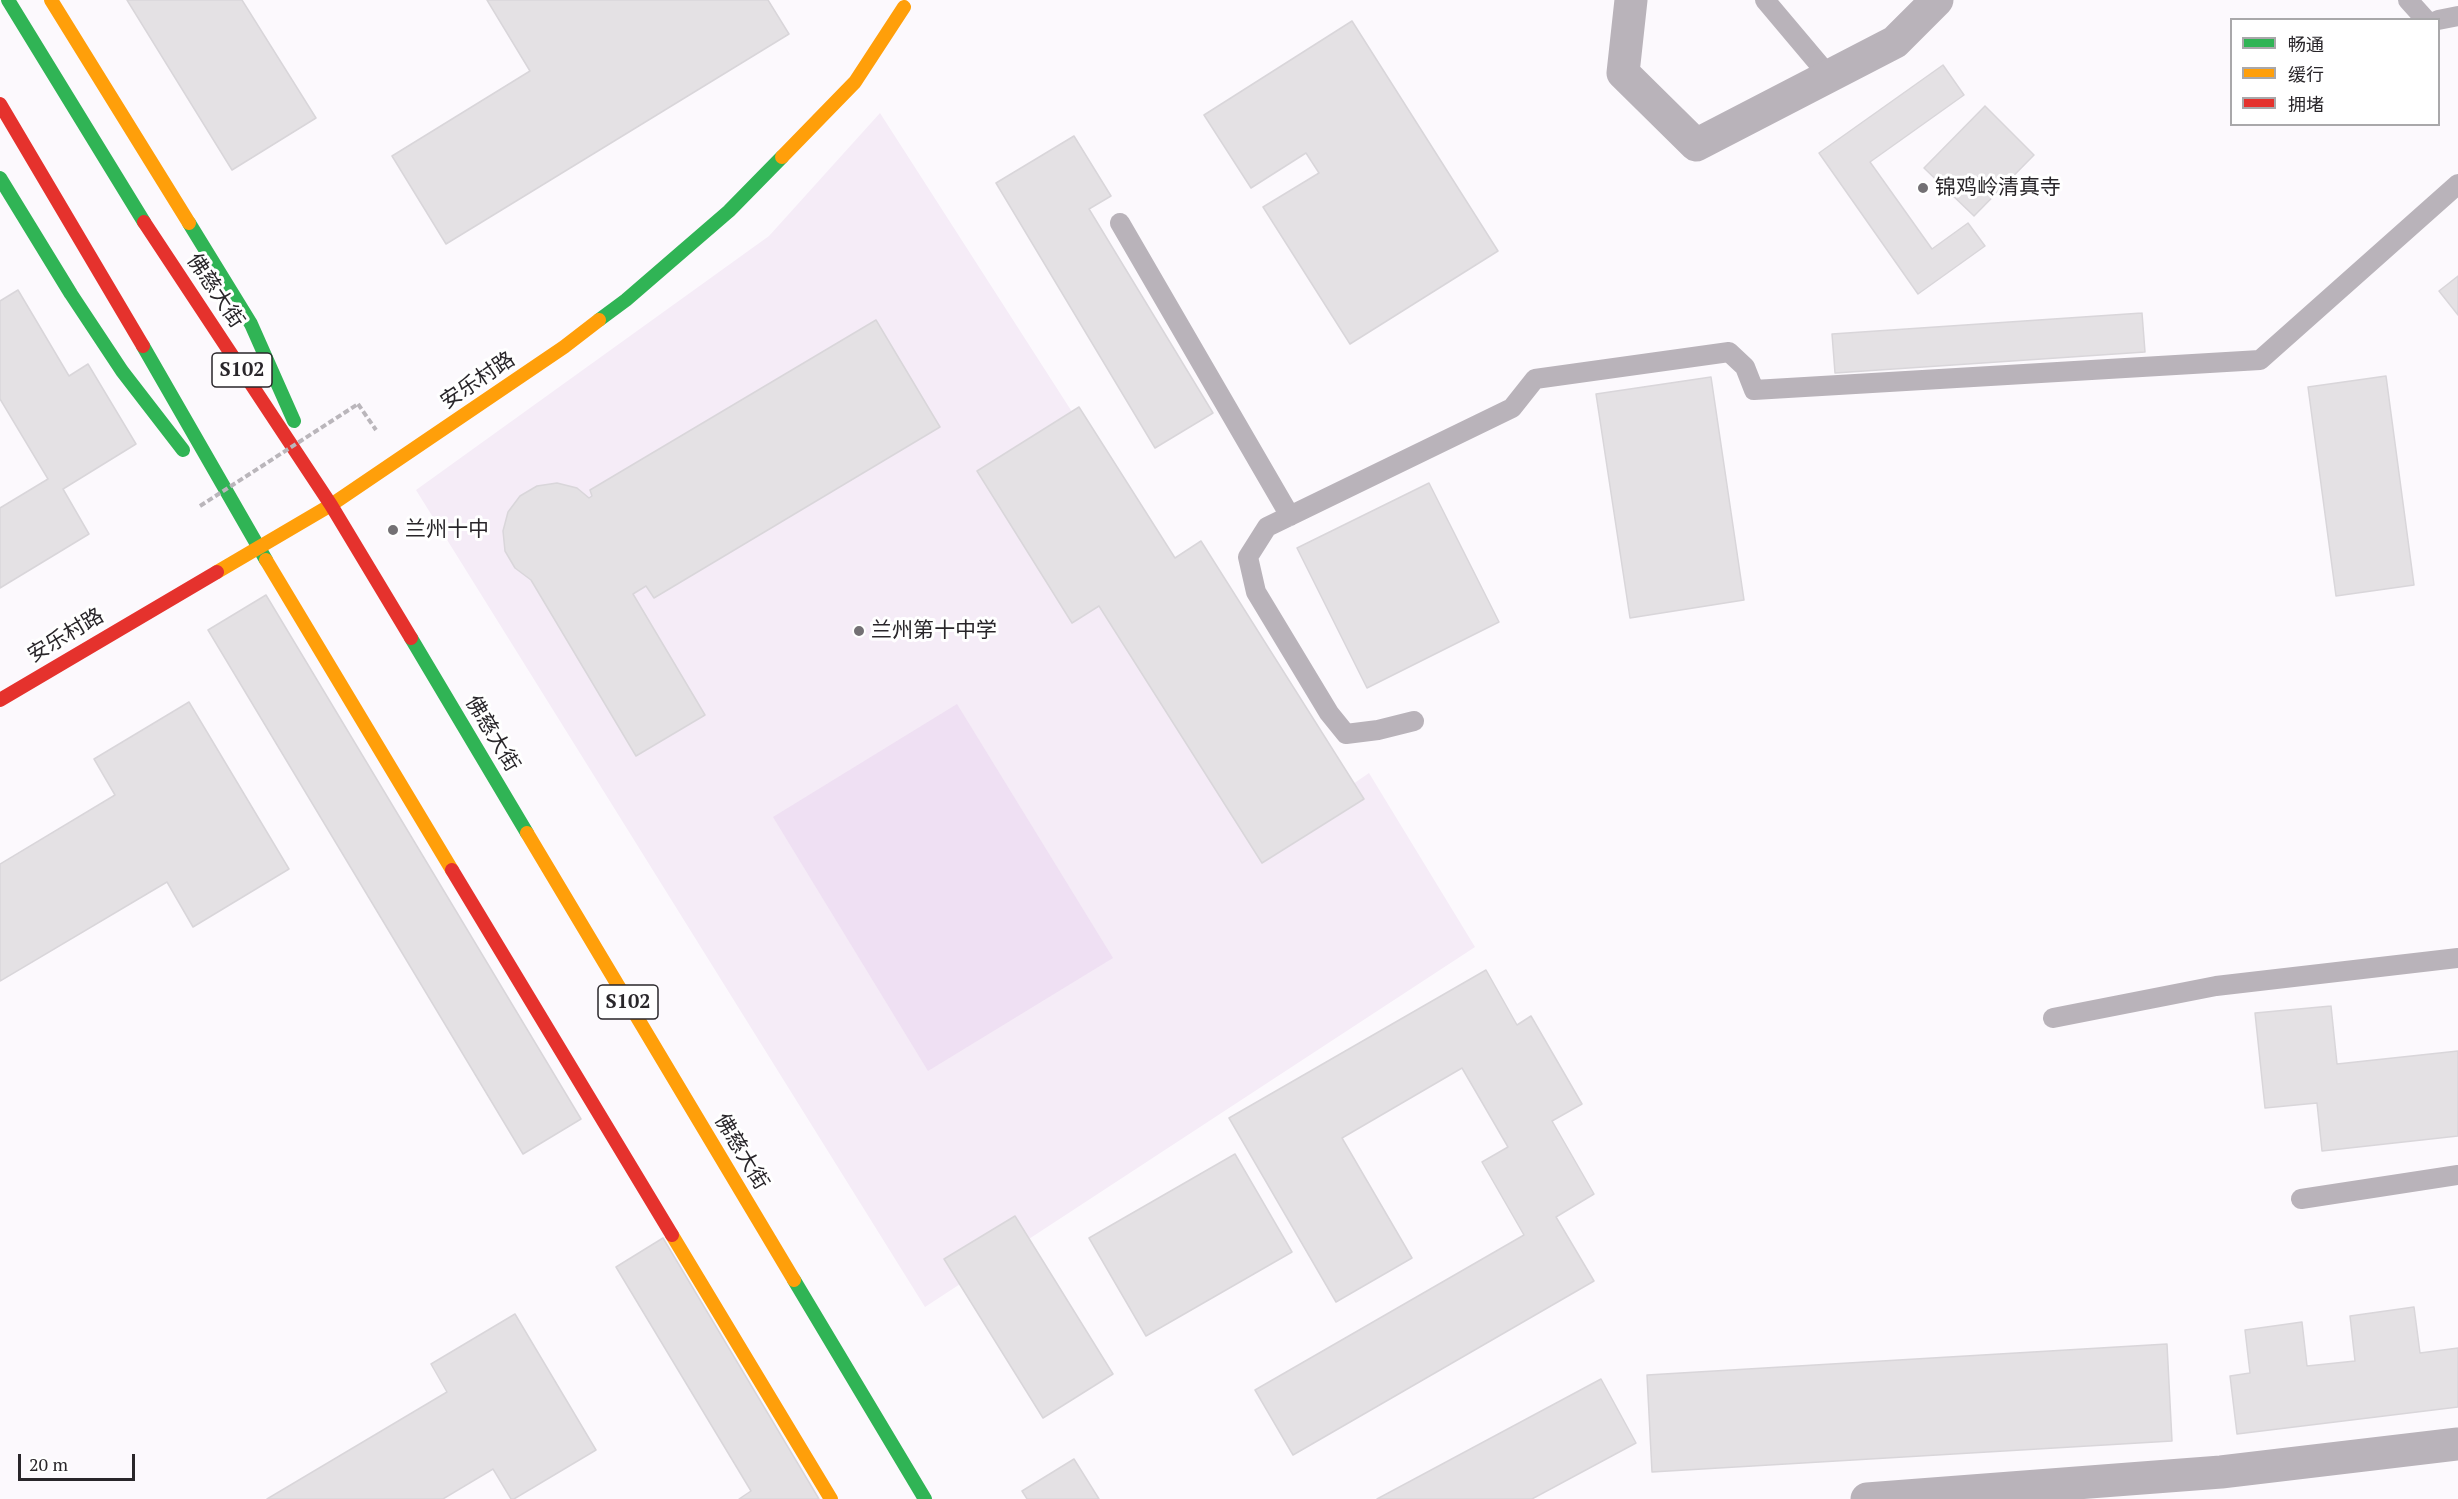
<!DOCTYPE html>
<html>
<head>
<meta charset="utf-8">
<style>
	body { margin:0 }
	#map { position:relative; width:2458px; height:1499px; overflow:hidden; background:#fcf9fd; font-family:"PT Serif","Noto Sans SC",serif }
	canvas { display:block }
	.legend { position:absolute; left:2230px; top:18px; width:210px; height:108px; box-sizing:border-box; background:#fff; border:2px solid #a9a8aa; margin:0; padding:8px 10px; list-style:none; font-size:18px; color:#29262a }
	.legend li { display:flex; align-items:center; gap:12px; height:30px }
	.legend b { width:30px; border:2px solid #a9a8aa }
	.scale { position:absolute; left:18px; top:1454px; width:117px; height:27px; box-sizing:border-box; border:3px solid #29262a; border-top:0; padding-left:8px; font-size:18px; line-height:21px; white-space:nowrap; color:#29262a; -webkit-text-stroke:4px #fff; paint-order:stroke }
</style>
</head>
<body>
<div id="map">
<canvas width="2458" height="1499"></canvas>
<ul class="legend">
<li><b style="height:8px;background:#30b455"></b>畅通</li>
<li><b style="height:8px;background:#ff9f0a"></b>缓行</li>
<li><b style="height:8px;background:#e5322d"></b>拥堵</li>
</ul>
<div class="scale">20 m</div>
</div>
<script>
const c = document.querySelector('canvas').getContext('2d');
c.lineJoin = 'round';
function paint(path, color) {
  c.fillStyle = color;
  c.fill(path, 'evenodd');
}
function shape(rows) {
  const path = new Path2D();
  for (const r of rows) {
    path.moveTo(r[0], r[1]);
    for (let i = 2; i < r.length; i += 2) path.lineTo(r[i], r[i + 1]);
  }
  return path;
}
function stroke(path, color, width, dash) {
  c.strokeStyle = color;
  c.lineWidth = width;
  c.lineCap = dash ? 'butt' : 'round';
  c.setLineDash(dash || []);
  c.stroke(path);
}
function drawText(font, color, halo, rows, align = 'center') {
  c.font = font + ' "PT Serif","Noto Sans SC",serif';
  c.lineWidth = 6;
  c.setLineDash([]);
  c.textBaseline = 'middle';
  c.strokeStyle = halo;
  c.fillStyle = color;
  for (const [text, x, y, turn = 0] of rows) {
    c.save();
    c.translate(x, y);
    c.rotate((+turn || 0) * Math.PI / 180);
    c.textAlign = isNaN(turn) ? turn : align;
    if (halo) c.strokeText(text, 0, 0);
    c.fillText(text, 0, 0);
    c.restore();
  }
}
paint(shape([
	[880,113,1324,804,1369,773,1475,947,925,1307,416,490,769,236]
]), '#f5ecf7');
paint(shape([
	[957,704,1113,958,928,1071,773,817]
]), '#efe0f3');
const building = shape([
	[127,0,242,0,316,118,232,170,127,0],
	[487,0,768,0,789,34,446,244,392,156,530,71,487,0],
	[1352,21,1498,251,1350,344,1263,207,1319,173,1306,153,1251,188,1204,115,1352,21],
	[1943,65,1964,95,1870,162,1932,249,1968,223,1985,246,1918,294,1819,153,1943,65],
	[1985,106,2034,155,1974,216,1924,168,1985,106],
	[1074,136,1111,196,1089,209,1213,413,1155,448,996,183,1074,136],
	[2458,276,2458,315,2439,291,2458,276],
	[18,290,69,376,88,364,136,444,63,489,89,534,0,588,0,508,48,479,0,399,0,301,18,290],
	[2142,313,2145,352,1835,373,1832,334,2142,313],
	[876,320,940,427,654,598,646,586,633,594,705,715,636,756,531,580,515,568,505,551,503,531,508,512,520,496,537,486,557,483,577,488,589,498,592,496,590,490,876,320],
	[2386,376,2414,585,2336,596,2308,387,2386,376],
	[1711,377,1744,600,1630,618,1596,394,1711,377],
	[1079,407,1175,558,1201,541,1364,799,1262,863,1099,606,1072,623,977,471,1079,407],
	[1429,483,1499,622,1367,688,1297,548,1429,483],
	[266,595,581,1119,523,1154,208,630,266,595],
	[189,702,289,869,193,927,167,882,0,981,0,864,115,795,94,759,189,702],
	[1486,970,1517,1025,1531,1016,1582,1104,1552,1121,1594,1194,1556,1217,1594,1281,1293,1455,1255,1390,1524,1235,1482,1162,1508,1147,1462,1068,1342,1138,1412,1258,1336,1302,1229,1118,1486,970],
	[2331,1006,2337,1064,2458,1051,2458,1136,2322,1151,2317,1103,2265,1108,2255,1013,2331,1006],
	[1235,1154,1292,1252,1146,1336,1089,1238,1235,1154],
	[1015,1216,1113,1374,1043,1418,944,1259,1015,1216],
	[663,1238,819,1499,739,1499,751,1491,616,1267,663,1238],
	[2414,1307,2420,1353,2458,1348,2458,1407,2237,1434,2230,1376,2250,1373,2245,1330,2302,1322,2307,1366,2355,1361,2350,1316,2414,1307],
	[515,1314,596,1450,514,1499,511,1499,493,1469,443,1499,267,1499,447,1392,431,1364,515,1314],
	[2167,1344,2172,1441,1652,1472,1647,1375,2167,1344],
	[1601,1379,1636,1443,1532,1499,1377,1499,1601,1379],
	[1074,1459,1099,1499,1027,1499,1022,1491,1074,1459]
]);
paint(building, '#e4e1e4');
stroke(building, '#d9d6da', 1.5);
stroke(shape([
	[358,404,376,430]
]), '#bab6bb', 4, [6, 3]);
stroke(shape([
	[1765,0,1829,76],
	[2408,0,2426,20],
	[2438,20,2458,16],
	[1120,223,1290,516],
	[1414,721,1378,730,1346,734,1329,713,1256,592,1248,557,1267,527,1512,408,1535,379,1729,352,1745,367,1754,390,2260,360,2458,184],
	[2053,1018,2216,986,2458,958],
	[2301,1199,2458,1175]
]), '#b9b3ba', 20);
stroke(shape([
	[1631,0,1623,73,1696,145,1895,42,1937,0],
	[1867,1499,2221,1472,2458,1444]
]), '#b9b3ba', 33);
stroke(shape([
	[8,0,144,222],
	[0,178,71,294,122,371,183,450],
	[189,223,251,324,294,421],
	[599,320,626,300,729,211,782,157],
	[143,346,266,560],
	[411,638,527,833],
	[794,1280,925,1499]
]), '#30b455', 14);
stroke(shape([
	[51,0,189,223],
	[782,157,855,82,904,7],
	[266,560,452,870],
	[217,572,331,505,564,347,599,320],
	[527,833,794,1280],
	[672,1235,831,1499]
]), '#ff9f0a', 14);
stroke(shape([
	[0,104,143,346],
	[144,222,331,505,411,638],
	[0,700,217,572],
	[452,870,672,1235]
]), '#e5322d', 14);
stroke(shape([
	[200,506,358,404]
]), '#bab6bb', 4, [6, 3]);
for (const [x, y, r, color] of [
	[1923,188,6,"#737074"],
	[393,530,6,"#737074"],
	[859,631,6,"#737074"]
]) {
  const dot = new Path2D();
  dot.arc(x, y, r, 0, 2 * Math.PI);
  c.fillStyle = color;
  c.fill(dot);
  stroke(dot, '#fff', 2);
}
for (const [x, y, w] of [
	[242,370,60],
	[628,1002,60]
]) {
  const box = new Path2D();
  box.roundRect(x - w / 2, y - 17, w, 34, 4.5);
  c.fillStyle = '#fff';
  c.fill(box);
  stroke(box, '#29262a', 1.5);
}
drawText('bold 20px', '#29262a', null, [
	["S102",242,370],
	["S102",628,1002]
]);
drawText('21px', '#29262a', '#fff', [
	["锦鸡岭清真寺",1935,188],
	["兰州十中",405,530],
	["兰州第十中学",871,631]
], 'left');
drawText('21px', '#29262a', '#fff', [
	["佛慈大街",215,291,56],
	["安乐村路",478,381,-34],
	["安乐村路",66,636,-31],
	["佛慈大街",492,734,59],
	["佛慈大街",741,1152,59]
]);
</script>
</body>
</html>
